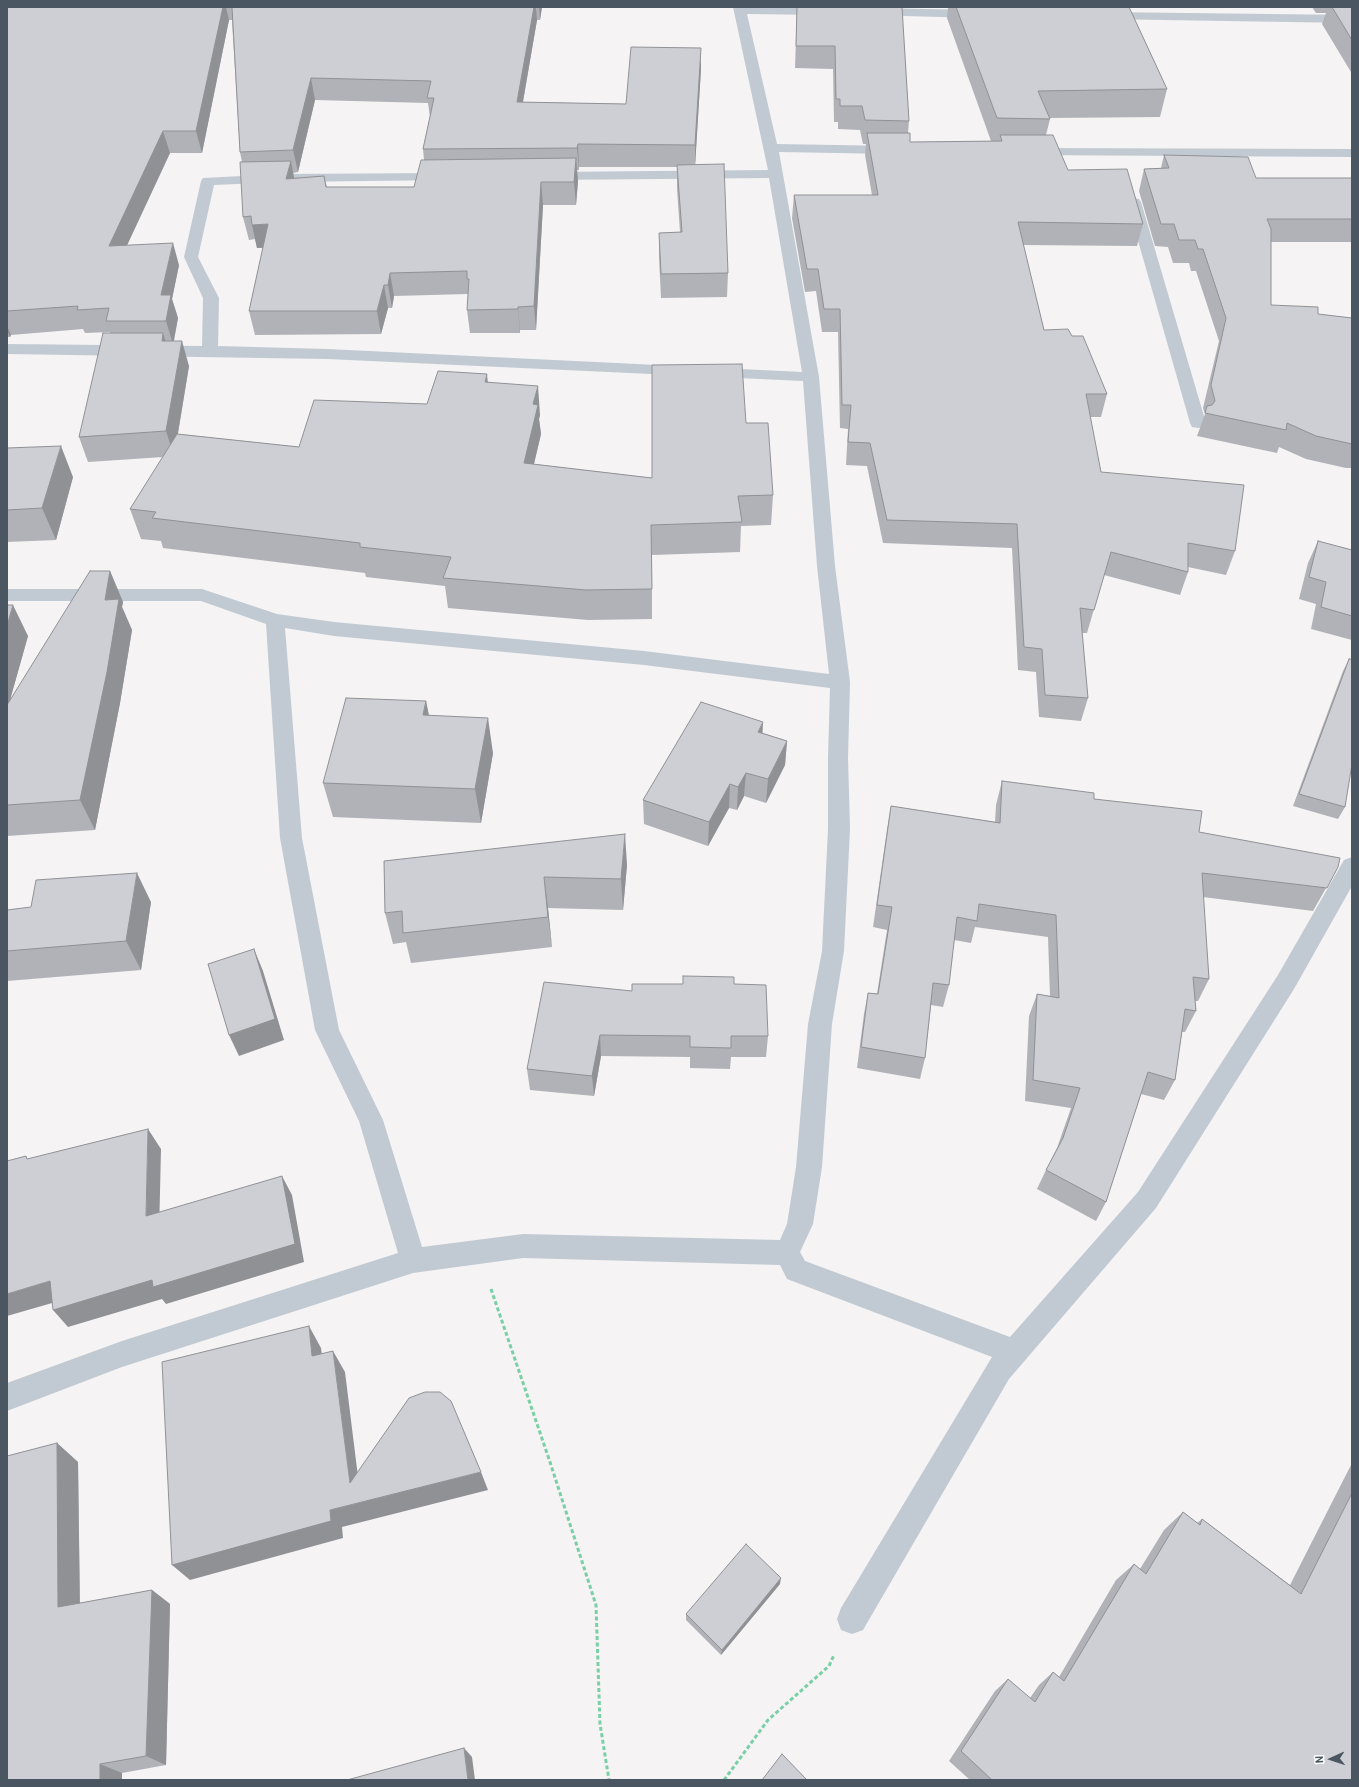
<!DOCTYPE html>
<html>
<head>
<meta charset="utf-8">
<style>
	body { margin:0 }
	#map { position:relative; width:1359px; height:1787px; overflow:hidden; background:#f5f3f3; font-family:Barlow,sans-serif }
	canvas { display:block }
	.frame { position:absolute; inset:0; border:8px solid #4a5661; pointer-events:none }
	.north { position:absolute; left:1311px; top:1739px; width:40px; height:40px; -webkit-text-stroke:3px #fff; paint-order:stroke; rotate:267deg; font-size:11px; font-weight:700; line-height:16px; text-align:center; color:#4a5661 }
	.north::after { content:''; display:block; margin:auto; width:14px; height:18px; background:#4a5661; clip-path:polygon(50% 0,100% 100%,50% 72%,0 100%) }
</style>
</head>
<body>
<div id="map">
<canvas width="1359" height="1787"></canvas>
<div class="frame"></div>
<div class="north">N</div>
</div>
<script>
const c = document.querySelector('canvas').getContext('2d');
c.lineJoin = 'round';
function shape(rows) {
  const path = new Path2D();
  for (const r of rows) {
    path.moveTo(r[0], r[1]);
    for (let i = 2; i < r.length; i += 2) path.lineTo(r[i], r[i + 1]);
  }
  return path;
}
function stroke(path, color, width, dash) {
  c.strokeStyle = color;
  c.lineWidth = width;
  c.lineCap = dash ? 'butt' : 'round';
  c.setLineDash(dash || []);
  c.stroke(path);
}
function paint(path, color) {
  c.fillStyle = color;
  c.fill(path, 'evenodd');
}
stroke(shape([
	[491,1289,550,1462,596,1605,600,1724,609,1780],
	[724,1780,768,1720,829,1666,834,1655]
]), '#7ad0a6', 3, [4, 2.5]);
paint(shape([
	[733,7,826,7,830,8,832,11,830,14,826,15,747,14,777,144,895,146,900,147,902,150,900,153,895,154,779,152,819,377,835,566,850,682,848,758,850,829,844,951,832,1024,822,1167,813,1224,800,1252,805,1261,1010,1337,1138,1192,1278,975,1344,860,1352,857,1352,886,1294,989,1156,1208,1009,1379,863,1630,852,1634,841,1630,837,1619,841,1608,992,1357,787,1279,780,1265,523,1258,413,1273,122,1367,7,1411,7,1383,122,1341,398,1253,359,1121,315,1030,280,838,266,624,201,601,7,601,7,589,202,589,277,614,334,622,644,651,829,674,817,566,803,381,327,359,7,354,7,344,202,346,203,298,184,257,201,181,203,178,282,174,446,173,451,174,453,177,451,180,282,182,214,185,198,257,219,298,218,346,327,349,802,372,769,178,547,180,542,179,540,176,542,173,547,172,768,170,733,7],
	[285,628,334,636,644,665,830,688,828,758,828,829,822,951,808,1024,796,1167,787,1224,780,1240,523,1234,422,1247,383,1120,339,1030,302,838,285,628],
	[872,8,978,10,982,11,984,14,982,17,978,18,868,15,866,12,868,9,872,8],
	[1104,12,1352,15,1352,23,1100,19,1098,16,1100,13,1104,12],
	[1031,148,1352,149,1352,157,1026,155,1024,152,1026,149,1031,148],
	[1134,198,1139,199,1141,202,1206,423,1204,427,1198,428,1192,427,1190,423,1127,202,1129,199,1134,198]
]), '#c1cad2');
paint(shape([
	[7,7,542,7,540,20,537,20,523,102,626,104,701,69,695,165,728,273,727,297,661,298,659,257,659,233,680,232,677,189,677,167,579,167,579,170,577,170,578,181,576,205,543,205,536,330,520,330,520,333,470,333,467,310,468,294,394,296,392,308,388,308,381,334,255,335,249,311,263,248,257,248,255,239,249,240,243,217,242,162,240,152,232,20,229,20,202,153,170,153,127,245,179,265,172,299,178,318,174,341,189,366,178,434,299,447,427,404,488,382,540,415,539,419,541,434,534,464,652,478,746,423,773,495,771,525,741,526,740,552,652,555,652,619,588,620,448,608,445,586,366,577,365,573,163,548,161,541,141,539,130,509,163,457,88,462,79,437,110,333,110,332,85,333,83,329,11,335,10,337,7,337],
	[315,100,428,103,430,117,423,149,424,160,414,187,327,187,324,176,294,178,293,173,298,172],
	[797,7,902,7,909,121,908,133,910,142,991,141,947,18,948,8,943,8,942,7,1129,7,1167,89,1160,117,1049,118,1050,119,1046,135,1068,170,1143,224,1137,246,1023,245,1044,330,1072,336,1107,394,1101,417,1090,417,1101,472,1235,551,1226,575,1188,567,1188,572,1180,595,1104,575,1087,633,1082,633,1088,698,1081,721,1039,717,1036,672,1018,670,1012,548,883,543,867,466,846,465,848,429,840,428,838,332,822,332,816,291,805,292,792,218,794,195,872,195,865,155,866,144,863,144,860,130,838,129,838,122,834,122,833,69,795,68],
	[1312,7,1352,7,1352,72,1351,72,1322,24,1326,13,1316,13],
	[1164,155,1256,178,1352,178,1352,242,1271,242,1271,305,1318,314,1352,318,1352,468,1346,468,1306,459,1279,447,1277,453,1197,436,1205,414,1203,408,1219,341,1196,271,1191,271,1189,263,1173,263,1168,247,1155,246,1139,191,1144,169,1161,168],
	[7,448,73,477,56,540,7,542],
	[1318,541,1352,550,1352,640,1311,629,1316,604,1299,599,1308,563],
	[110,571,123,602,122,607,132,630,120,703,95,830,7,836,7,605,28,636,10,699],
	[1349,659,1345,807,1338,819,1293,806,1343,671],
	[426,701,429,716,493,753,481,823,333,817,323,783],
	[763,733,787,741,785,765,766,803,744,796,737,810,729,808,708,846,644,824,643,800],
	[1002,781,1094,799,1199,832,1338,867,1313,911,1203,897,1209,979,1198,1001,1195,1001,1196,1011,1185,1032,1182,1032,1175,1080,1164,1100,1141,1094,1106,1202,1096,1221,1037,1189,1046,1170,1057,1148,1071,1108,1025,1101,1029,1016,1037,994,1050,996,1048,937,975,927,971,943,954,940,949,985,943,1007,931,1005,925,1058,920,1079,857,1068,864,1014,868,993,877,994,887,930,873,927,887,830,891,806,995,822,996,805],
	[384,861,627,865,623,910,548,908,552,947,411,963,406,942,393,944,385,913],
	[151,902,141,970,7,981,7,910],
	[683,976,734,984,768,1036,766,1057,731,1057,730,1069,690,1068,690,1057,601,1056,594,1096,530,1090,527,1069,632,991,683,984],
	[57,1443,78,1462,80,1603,152,1590,170,1604,166,1765,122,1773,122,1780,7,1780],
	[1352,1463,1352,1780,970,1780,949,1761,995,1691,1008,1679,1030,1698,1039,1685,1053,1672,1059,1677,1116,1580,1134,1564,1140,1569,1164,1530,1183,1512,1197,1523,1202,1519,1290,1585],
	[780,1584,721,1655,686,1620,686,1614]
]), '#b0b2b7');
paint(shape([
	[223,7,226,7,229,20,202,153,196,131],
	[534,7,536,7,537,20,519,124,517,102],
	[539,7,542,7,540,20],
	[701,48,701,69,695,167,695,145],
	[311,78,315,100,298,172,293,150],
	[163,131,170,153,116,269,109,246],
	[578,144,579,167,579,170,577,148],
	[576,158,578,181,576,205,574,182],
	[291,161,295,183,286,179],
	[541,182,543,205,536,330,534,306],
	[268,224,273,247,257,248,252,225],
	[173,243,179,265,172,299,178,318,173,344,166,321,161,295],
	[390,273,394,296,392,308,388,285],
	[384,285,388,308,381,334,377,311],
	[518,307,520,330,520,333,518,309],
	[7,326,11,335,10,337,7,330],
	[163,333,171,358,162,341],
	[182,341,189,366,174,456,166,431],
	[487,374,490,404,485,382],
	[538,386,540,415,539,419,541,434,527,493,524,463,533,404],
	[61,446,73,477,56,540,42,508],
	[110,571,123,602,122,607,132,630,120,703,95,830,80,800,105,600],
	[13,605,28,636,7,711,7,626],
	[426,701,433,736,423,715],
	[488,718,493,753,481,823,475,789],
	[763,722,762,746,758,732],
	[787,741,785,765,766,803,768,779],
	[746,773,744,796,737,810,738,787],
	[730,784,729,808,708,846,709,822],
	[625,834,627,865,623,910,621,879],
	[137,873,151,902,141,970,126,941],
	[544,877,548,908,552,947,548,917],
	[254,949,263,971,284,1040,239,1056,229,1035],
	[600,1035,601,1056,594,1096,592,1076],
	[148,1129,161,1149,159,1235,146,1216],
	[282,1176,292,1195,304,1262,166,1304,162,1299,68,1327,53,1310],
	[50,1281,66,1299,7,1316,7,1294],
	[309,1326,321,1348,325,1378,312,1356],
	[333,1351,345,1372,361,1501,350,1483],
	[57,1443,78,1462,80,1621,58,1607],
	[481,1472,488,1490,342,1527,343,1538,190,1580,172,1565,330,1510],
	[781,1578,780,1584,721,1655,722,1650],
	[152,1590,170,1604,166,1765,146,1756],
	[464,1748,472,1757,475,1780,468,1780],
	[100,1764,122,1773,122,1780,100,1780]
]), '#909195');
const building = shape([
	[7,7,223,7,196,131,163,131,109,246,173,243,161,295,171,295,166,321,106,321,109,308,77,310,78,306,7,311,7,7],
	[232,7,534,7,517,102,626,104,631,47,701,48,695,145,578,144,577,148,423,149,434,98,427,98,431,81,311,78,293,150,240,152,232,7],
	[797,7,902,7,909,121,865,120,862,106,840,106,840,99,836,99,835,46,796,46,797,7],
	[956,7,1129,7,1167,89,1038,91,1050,119,997,118,956,7],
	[1332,7,1352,7,1352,40,1332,7],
	[867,133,910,133,910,142,1002,141,1000,135,1053,135,1068,170,1127,169,1143,224,1018,222,1044,330,1068,329,1072,336,1083,336,1107,394,1086,394,1101,472,1244,485,1235,551,1188,543,1188,572,1111,552,1094,610,1080,608,1088,698,1045,695,1042,649,1024,647,1017,524,887,520,870,443,848,442,851,405,842,405,840,309,824,309,818,269,807,269,794,195,878,195,867,133],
	[1164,155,1248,157,1256,178,1352,178,1352,219,1267,219,1271,229,1271,305,1318,307,1318,314,1352,318,1352,444,1316,436,1287,423,1286,430,1205,413,1207,406,1212,405,1215,401,1211,385,1226,318,1203,249,1198,249,1195,240,1179,240,1174,224,1161,224,1144,169,1169,168,1164,155],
	[576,158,574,182,541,182,534,306,518,307,518,309,467,310,469,279,467,279,467,271,390,273,388,285,384,285,377,311,249,311,268,224,252,225,251,216,243,217,240,162,291,161,286,179,324,176,326,187,414,187,421,160,576,158],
	[724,164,728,273,661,274,659,233,682,232,677,165,724,164],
	[103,333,163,333,162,341,182,341,166,431,79,437,103,333],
	[742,364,746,423,768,423,773,495,738,496,742,522,651,525,652,589,586,590,443,578,451,557,360,547,360,543,152,518,156,512,130,509,177,434,299,447,314,400,427,404,438,371,487,374,485,382,538,386,533,404,538,405,524,463,652,478,652,365,742,364],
	[61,446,42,508,7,510,7,448,61,446],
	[1318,541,1352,550,1352,616,1321,607,1326,582,1309,577,1318,541],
	[90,571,110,571,105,600,119,599,107,672,80,800,7,805,7,705,90,571],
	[7,605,13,605,7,626,7,605],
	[1349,659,1352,659,1352,764,1345,807,1299,794,1349,659],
	[346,698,426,701,423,715,488,718,475,789,323,783,346,698],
	[701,702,763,722,758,732,787,741,768,779,746,773,738,787,730,784,709,822,643,800,701,702],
	[1002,781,1094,793,1094,799,1202,811,1199,832,1340,858,1338,867,1327,888,1202,873,1209,979,1193,977,1196,1011,1185,1009,1175,1080,1148,1072,1106,1202,1046,1170,1063,1138,1080,1088,1033,1080,1037,994,1059,998,1056,915,979,904,977,921,957,917,949,985,933,983,925,1058,861,1047,868,993,878,994,892,907,877,905,891,806,1000,823,1002,781],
	[625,834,621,879,544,877,548,917,403,933,402,911,385,913,384,861,625,834],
	[137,873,126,941,7,951,7,910,31,907,36,880,137,873],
	[254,949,275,1019,229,1035,208,964,254,949],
	[683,976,734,977,734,984,766,985,768,1036,731,1036,731,1048,690,1047,690,1036,600,1035,592,1076,527,1069,544,982,632,991,632,984,683,984,683,976],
	[148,1129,146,1216,282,1176,295,1244,153,1287,152,1280,53,1310,50,1281,7,1294,7,1161,26,1156,27,1159,148,1129],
	[309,1326,312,1356,333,1351,350,1483,409,1398,425,1392,440,1392,451,1401,481,1472,330,1510,331,1521,172,1565,162,1362,309,1326],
	[57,1443,58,1607,152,1590,146,1756,100,1764,100,1780,7,1780,7,1456,57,1443],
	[1352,1493,1352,1780,992,1780,961,1751,1008,1679,1035,1702,1053,1672,1064,1681,1134,1564,1146,1574,1183,1512,1200,1525,1202,1519,1301,1594,1352,1493],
	[746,1544,781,1578,722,1650,686,1614,746,1544],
	[464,1748,468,1780,347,1780,464,1748],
	[782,1754,807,1780,762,1780,782,1754]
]);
paint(building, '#cdcfd5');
stroke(building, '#909195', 1);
</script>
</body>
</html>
